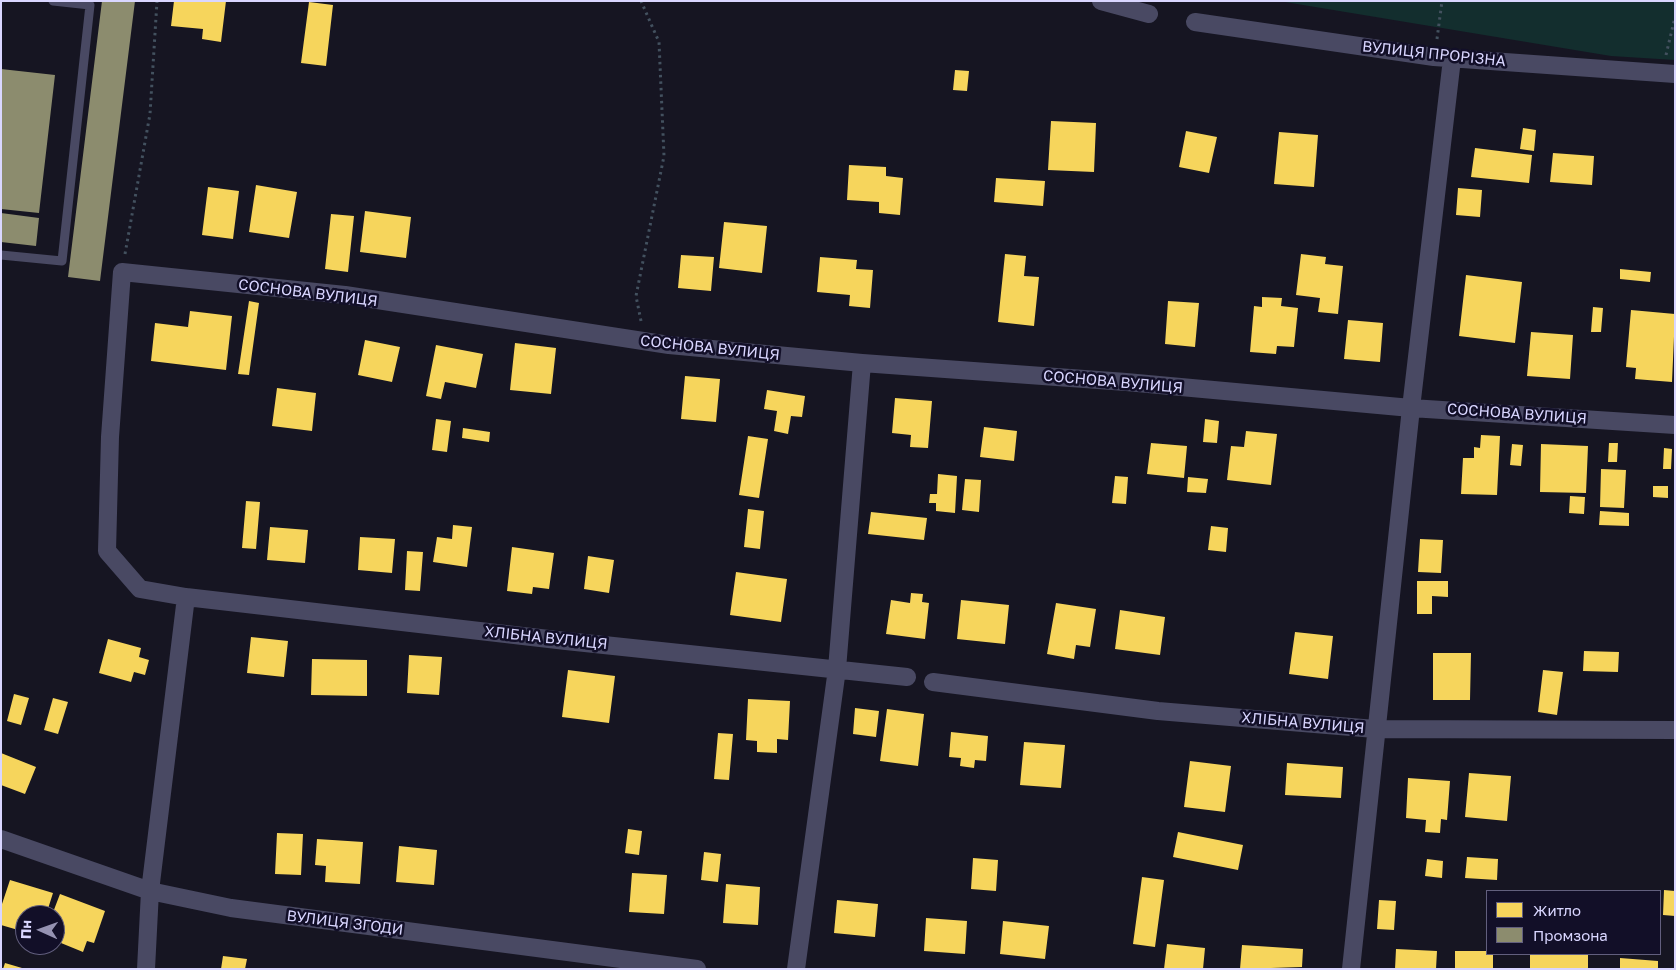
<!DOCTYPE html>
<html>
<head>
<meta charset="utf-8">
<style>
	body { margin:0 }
	#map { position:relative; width:1676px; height:970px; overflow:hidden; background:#161522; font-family:"Golos Text",sans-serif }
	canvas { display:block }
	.frame { position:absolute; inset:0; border:2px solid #d9d6ff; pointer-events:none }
	.legend { position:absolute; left:1486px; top:890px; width:175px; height:65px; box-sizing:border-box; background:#120f28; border:1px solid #625f7e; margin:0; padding:6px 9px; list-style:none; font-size:15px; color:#d9d6ff }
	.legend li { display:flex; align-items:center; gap:10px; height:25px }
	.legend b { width:25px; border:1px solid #625f7e }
	.north { position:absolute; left:15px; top:905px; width:50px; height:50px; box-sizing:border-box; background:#120f28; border:1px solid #625f7e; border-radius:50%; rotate:272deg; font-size:14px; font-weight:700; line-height:20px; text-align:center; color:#d9d6ff }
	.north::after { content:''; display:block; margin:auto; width:18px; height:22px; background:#9592b2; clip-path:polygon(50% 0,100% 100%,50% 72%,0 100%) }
</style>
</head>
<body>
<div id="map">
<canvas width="1676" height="970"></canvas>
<div class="frame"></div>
<ul class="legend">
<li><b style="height:14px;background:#f6d55c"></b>Житло</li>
<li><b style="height:14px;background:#8c8c6e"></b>Промзона</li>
</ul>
<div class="north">Пн</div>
</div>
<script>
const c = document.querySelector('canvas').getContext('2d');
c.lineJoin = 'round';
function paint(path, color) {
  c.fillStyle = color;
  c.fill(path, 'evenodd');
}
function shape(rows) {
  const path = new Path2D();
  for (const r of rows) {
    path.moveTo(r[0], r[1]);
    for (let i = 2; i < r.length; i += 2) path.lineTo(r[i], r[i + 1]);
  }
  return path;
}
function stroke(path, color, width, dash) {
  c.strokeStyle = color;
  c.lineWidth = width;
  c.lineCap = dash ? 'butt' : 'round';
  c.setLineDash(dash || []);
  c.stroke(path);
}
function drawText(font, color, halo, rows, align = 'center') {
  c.font = font + ' "Golos Text",sans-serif';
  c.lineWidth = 5;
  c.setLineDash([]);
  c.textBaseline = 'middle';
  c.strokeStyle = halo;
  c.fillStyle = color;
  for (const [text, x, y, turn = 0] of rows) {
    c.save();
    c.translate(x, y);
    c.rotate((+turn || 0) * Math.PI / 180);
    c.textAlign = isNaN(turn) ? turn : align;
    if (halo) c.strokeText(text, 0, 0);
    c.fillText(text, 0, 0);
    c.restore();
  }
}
paint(shape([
	[1279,1,1675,1,1675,60,1611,56]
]), '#132e2e');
paint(shape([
	[174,1,226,1,221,42,202,39,203,29,171,26],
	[309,2,333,5,326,66,301,63],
	[955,70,969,71,967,91,953,90],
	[1051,121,1096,123,1094,172,1048,170],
	[1523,128,1536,130,1534,151,1520,149],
	[1186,131,1217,137,1209,173,1179,167],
	[1279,132,1318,135,1314,187,1274,184],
	[1475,148,1532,155,1529,183,1471,177],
	[1553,153,1594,156,1592,185,1550,182],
	[849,165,886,167,886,176,903,178,900,215,879,213,879,202,847,200],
	[996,178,1045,181,1043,206,994,202],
	[256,185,297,192,289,238,249,232],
	[208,187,239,191,233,239,202,235],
	[1458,188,1482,190,1480,217,1456,215],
	[365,211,411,217,406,258,360,252],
	[331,214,354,216,348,272,325,269],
	[724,222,767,226,762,273,719,268],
	[1005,254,1026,256,1024,276,1039,277,1034,326,998,322],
	[1301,254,1326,257,1325,264,1343,266,1338,314,1318,312,1320,298,1296,295],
	[681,255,714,257,711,291,678,288],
	[820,257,857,260,856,269,873,270,870,308,849,306,850,295,817,292],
	[1620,269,1651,272,1650,282,1620,279],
	[1466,275,1522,282,1515,343,1459,336],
	[1262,297,1282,298,1281,306,1298,308,1294,347,1277,346,1276,354,1250,352,1254,306,1262,307],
	[249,301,259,303,249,375,238,374],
	[1168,301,1199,303,1195,347,1165,344],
	[1593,307,1603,308,1601,332,1591,332],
	[1631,310,1675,314,1672,382,1635,379,1636,368,1626,367],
	[190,311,232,316,226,370,151,361,155,323,188,327],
	[1348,320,1383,323,1380,362,1344,359],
	[1531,332,1573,335,1570,379,1527,376],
	[365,340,400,347,392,382,358,375],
	[515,343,556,348,551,394,510,390],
	[436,345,483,354,476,388,445,382,441,399,426,396],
	[685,376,720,379,716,422,681,419],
	[277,388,316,393,312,431,272,426],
	[767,390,805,396,802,417,791,416,788,434,774,431,777,411,764,409],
	[895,398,932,401,928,448,910,447,911,435,892,433],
	[436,419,451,421,447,452,432,450],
	[1205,419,1219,421,1217,443,1203,442],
	[984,427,1017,431,1014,461,980,457],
	[463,428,490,432,489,442,462,438],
	[1246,431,1277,434,1271,485,1227,480,1231,446,1244,447],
	[1481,435,1500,436,1497,495,1461,494,1463,458,1474,458,1474,447,1480,448],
	[748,436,768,439,759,498,739,495],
	[1151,443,1187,446,1184,478,1147,474],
	[1609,443,1618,443,1617,462,1608,462],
	[1512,444,1523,445,1521,466,1510,465],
	[1541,444,1588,446,1586,493,1540,492],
	[1664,448,1672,449,1671,469,1663,469],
	[1601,469,1626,470,1624,508,1600,507],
	[938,474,957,476,955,513,936,511,936,503,929,503,930,494,937,494],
	[1115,476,1128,477,1126,504,1112,503],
	[1188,477,1208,479,1206,493,1187,492],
	[965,479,981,480,979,512,962,510],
	[1653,486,1668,486,1668,498,1653,497],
	[1570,496,1585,497,1584,514,1569,513],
	[246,501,260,502,256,549,242,548],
	[748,509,764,511,760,549,744,547],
	[1600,511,1629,513,1629,526,1599,525],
	[871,512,927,518,924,540,868,534],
	[453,525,472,527,467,567,433,562,437,537,452,539],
	[1211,526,1228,528,1226,552,1208,550],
	[270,527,308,530,305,563,267,560],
	[360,537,395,539,392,573,358,570],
	[1420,539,1443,540,1441,573,1418,572],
	[512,547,554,553,549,589,533,587,532,594,507,591],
	[407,551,423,552,420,591,405,590],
	[588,556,614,560,609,593,584,589],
	[736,572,787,579,781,622,730,615],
	[1417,581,1448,581,1448,597,1432,596,1432,614,1417,614],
	[911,593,923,594,922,602,929,603,925,639,886,634,891,600,910,603],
	[961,600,1009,605,1005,644,957,639],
	[1056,603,1096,609,1090,647,1076,645,1074,659,1047,654],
	[1120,610,1165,617,1160,655,1115,649],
	[1295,632,1333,636,1328,679,1289,674],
	[251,637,288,641,284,677,247,673],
	[108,639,141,648,139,657,149,660,145,675,134,672,131,682,99,673],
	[1584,651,1619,652,1618,672,1583,671],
	[1433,653,1471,653,1470,700,1433,700],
	[409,655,442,657,439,695,407,693],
	[312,659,367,660,367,696,311,695],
	[568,670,615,676,609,723,562,717],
	[1543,670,1563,672,1557,715,1538,712],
	[14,694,29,698,21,725,7,721],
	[53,698,68,702,58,734,44,730],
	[748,699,790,701,788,740,777,739,777,753,757,752,757,741,746,740],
	[855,708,879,711,876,737,853,734],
	[887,709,924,714,918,766,880,761],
	[951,732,988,736,986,761,975,760,974,768,960,766,961,758,949,757],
	[718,733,733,734,729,780,714,779],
	[1024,742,1065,745,1061,788,1020,785],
	[1,753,36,767,25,794,1,785],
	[1190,761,1231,766,1225,812,1184,807],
	[1287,763,1343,767,1341,798,1285,795],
	[1469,773,1511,776,1507,821,1465,817],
	[1408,778,1450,781,1447,820,1441,819,1440,833,1425,832,1426,820,1406,818],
	[628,829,642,831,639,855,625,853],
	[1178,832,1243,845,1238,870,1173,857],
	[277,833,303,834,301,875,275,874],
	[317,839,363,842,360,884,325,882,326,866,315,865],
	[399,846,437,850,434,885,396,882],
	[704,852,721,854,718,882,701,880],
	[1467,857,1498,859,1497,880,1465,878],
	[973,858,998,860,996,891,971,889],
	[1427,859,1443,861,1442,878,1425,876],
	[632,873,667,875,664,914,629,912],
	[1142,877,1164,880,1155,947,1133,944],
	[10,880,53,893,46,915,25,915,25,932,1,925,1,907],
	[726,884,760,887,758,925,723,923],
	[1664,890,1675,891,1675,916,1663,915],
	[60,894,105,911,94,943,87,941,83,952,61,943,65,932,55,928,55,915,52,915],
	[837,900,878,904,875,937,834,933],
	[1379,900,1396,901,1394,930,1377,929],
	[926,918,967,921,965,954,924,951],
	[1003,921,1049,926,1045,959,1000,954],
	[1167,944,1205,948,1203,969,1164,969],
	[1242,945,1303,949,1302,967,1240,969],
	[1396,949,1437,951,1436,969,1395,969],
	[1455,951,1487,951,1487,954,1493,954,1493,969,1455,969],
	[1530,954,1588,955,1588,969,1530,969],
	[223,956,247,959,245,969,221,969],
	[1620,958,1658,961,1658,969,1620,969],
	[5,963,22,968,22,969,3,969]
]), '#f6d55c');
paint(shape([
	[102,1,135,1,100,281,68,277],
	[1,69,55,75,39,213,1,209],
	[1,213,39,218,36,246,1,242]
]), '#8c8c6e');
stroke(shape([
	[1437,39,1442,1],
	[1666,55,1675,17],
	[125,254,150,114,157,1],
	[641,321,636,296,664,156,659,42,641,1]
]), '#43515f', 3, [2.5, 4]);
stroke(shape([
	[1,255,62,261,90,5,53,1]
]), '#494963', 9);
stroke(shape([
	[1101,1,1149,14],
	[1195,22,1434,57,1675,74],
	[907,677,566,641,186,597,140,589,107,551,110,437,122,272,345,295,669,345,862,363,1126,382,1411,408,1675,425],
	[933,682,1158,711,1375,729,1675,730],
	[1,839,150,891,231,908,697,969],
	[146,969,150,891,186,597],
	[796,969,837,669,862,363],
	[1351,969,1411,408,1452,59]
]), '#494963', 18);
drawText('15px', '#d9d6ff', '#120f28', [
	["ВУЛИЦЯ ПРОРІЗНА",1434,54,6],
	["СОСНОВА ВУЛИЦЯ",308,293,7],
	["СОСНОВА ВУЛИЦЯ",710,348,6],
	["СОСНОВА ВУЛИЦЯ",1113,382,5],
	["СОСНОВА ВУЛИЦЯ",1517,414,4],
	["ХЛІБНА ВУЛИЦЯ",546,638,6],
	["ХЛІБНА ВУЛИЦЯ",1303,723,5],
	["ВУЛИЦЯ ЗГОДИ",345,923,7]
]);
</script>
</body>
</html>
